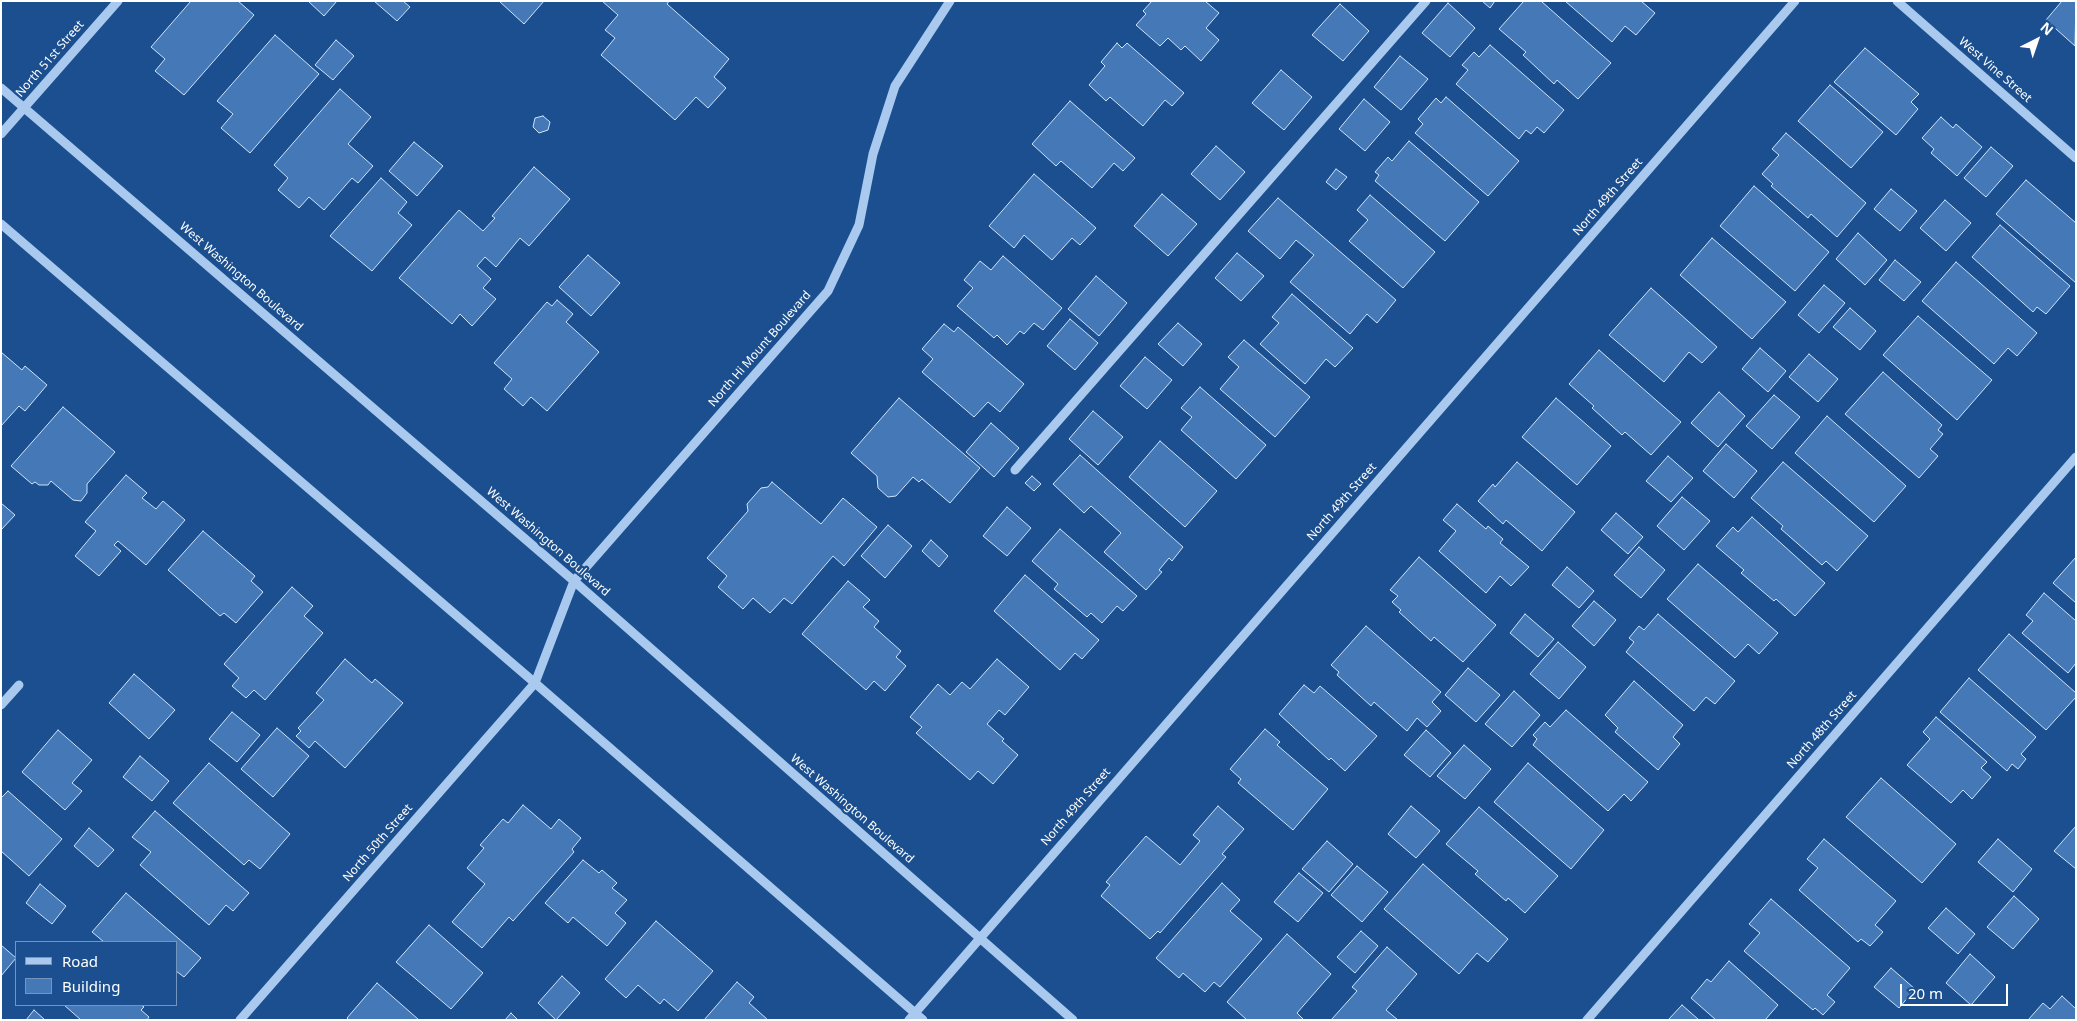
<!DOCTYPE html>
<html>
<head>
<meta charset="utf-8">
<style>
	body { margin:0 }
	#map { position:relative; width:2077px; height:1021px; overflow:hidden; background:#1b4f8f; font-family:"Noto Sans",sans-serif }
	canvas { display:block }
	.frame { position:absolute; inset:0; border:2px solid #fff; pointer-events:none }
	.legend { position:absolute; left:15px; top:941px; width:162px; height:65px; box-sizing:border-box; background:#1b4f8f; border:1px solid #7695bc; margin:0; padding:6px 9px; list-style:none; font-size:15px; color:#fff }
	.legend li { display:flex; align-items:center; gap:10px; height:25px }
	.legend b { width:25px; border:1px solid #7695bc }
	.north { position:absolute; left:2012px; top:15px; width:50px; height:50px; -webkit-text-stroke:4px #1b4f8f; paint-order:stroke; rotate:41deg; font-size:14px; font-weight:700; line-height:20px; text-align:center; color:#fff }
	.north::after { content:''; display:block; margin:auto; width:18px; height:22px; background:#fff; clip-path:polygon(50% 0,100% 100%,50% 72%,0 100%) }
	.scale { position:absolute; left:1900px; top:984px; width:108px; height:22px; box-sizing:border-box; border:2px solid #fff; border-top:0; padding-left:6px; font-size:15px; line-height:18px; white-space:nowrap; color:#fff; -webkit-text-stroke:4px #1b4f8f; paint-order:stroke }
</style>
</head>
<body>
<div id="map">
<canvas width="2077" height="1021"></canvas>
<div class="frame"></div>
<ul class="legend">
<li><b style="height:6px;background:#a9c9ee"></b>Road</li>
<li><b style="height:14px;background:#4478b7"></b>Building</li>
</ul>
<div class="north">N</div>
<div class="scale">20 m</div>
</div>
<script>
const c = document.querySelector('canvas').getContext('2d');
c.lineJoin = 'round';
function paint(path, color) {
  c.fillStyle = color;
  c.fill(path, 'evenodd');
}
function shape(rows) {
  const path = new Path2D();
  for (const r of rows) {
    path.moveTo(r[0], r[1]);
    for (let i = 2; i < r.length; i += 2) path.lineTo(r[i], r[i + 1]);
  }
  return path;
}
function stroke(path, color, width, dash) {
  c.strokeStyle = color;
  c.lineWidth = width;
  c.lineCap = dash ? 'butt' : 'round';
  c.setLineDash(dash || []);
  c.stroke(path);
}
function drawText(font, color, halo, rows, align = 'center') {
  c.font = font + ' "Noto Sans",sans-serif';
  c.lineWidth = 4.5;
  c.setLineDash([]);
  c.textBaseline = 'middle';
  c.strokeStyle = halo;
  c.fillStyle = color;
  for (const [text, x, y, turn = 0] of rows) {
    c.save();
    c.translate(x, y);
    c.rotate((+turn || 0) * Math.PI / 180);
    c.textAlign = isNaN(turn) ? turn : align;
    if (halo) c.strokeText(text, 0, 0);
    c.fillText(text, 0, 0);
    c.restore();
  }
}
const building = shape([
	[191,1,238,1,254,15,184,95,155,71,165,59,151,47,191,1],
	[308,1,337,1,324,16,308,1],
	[374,1,403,1,410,7,397,21,374,1],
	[499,1,544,1,524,24,499,1],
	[602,1,669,1,667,4,729,59,714,77,726,88,708,108,696,97,675,120,601,55,615,38,605,30,618,15,602,1],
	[1152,1,1205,1,1219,13,1206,28,1219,40,1201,61,1185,46,1181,50,1168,38,1160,46,1136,25,1146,14,1143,11,1152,1],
	[1482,1,1495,1,1490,8,1482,1],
	[1524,1,1541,1,1611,63,1578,99,1557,80,1554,84,1523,55,1526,52,1499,29,1524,1],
	[1565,1,1641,1,1655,13,1636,35,1625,26,1612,42,1565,1],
	[2062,1,2076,1,2075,46,2046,20,2062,1],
	[1448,3,1475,28,1450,57,1422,33,1448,3],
	[1340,4,1369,31,1343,61,1312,35,1340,4],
	[275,35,319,74,250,153,221,128,233,114,217,101,275,35],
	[336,40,354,56,333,80,315,65,336,40],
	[1117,43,1122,48,1127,43,1184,93,1172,106,1165,100,1143,126,1110,97,1106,101,1089,85,1105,66,1101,62,1117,43],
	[1490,45,1564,110,1544,133,1537,127,1531,134,1526,130,1519,139,1456,84,1468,70,1462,65,1474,52,1479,57,1490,45],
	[1865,48,1919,94,1911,102,1918,109,1896,135,1834,82,1865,48],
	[1400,56,1428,79,1401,110,1374,87,1400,56],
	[1281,70,1312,97,1284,130,1252,103,1281,70],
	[1830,85,1883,132,1851,168,1798,121,1830,85],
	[340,89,371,117,348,144,373,166,358,183,352,178,324,210,309,197,299,208,278,190,288,178,274,165,340,89],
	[1446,97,1519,161,1488,196,1415,133,1423,124,1418,119,1436,98,1441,103,1446,97],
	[1364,99,1390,122,1365,151,1339,129,1364,99],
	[1070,101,1135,158,1123,171,1114,163,1092,188,1061,161,1056,166,1032,144,1070,101],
	[543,116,550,122,548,130,539,133,533,127,535,118,543,116],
	[1941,117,1953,128,1956,124,1982,147,1957,176,1931,153,1934,149,1922,138,1941,117],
	[1786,133,1866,203,1837,237,1811,214,1808,218,1771,186,1773,184,1762,174,1779,155,1772,149,1786,133],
	[1409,141,1479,202,1445,241,1375,181,1379,175,1375,172,1388,157,1392,161,1409,141],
	[414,142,443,166,417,196,389,171,414,142],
	[1216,146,1245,172,1220,200,1191,174,1216,146],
	[1991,147,2013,166,1986,197,1964,178,1991,147],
	[534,167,570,199,529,246,520,238,496,267,485,257,477,266,491,279,483,288,496,299,472,326,460,314,452,324,399,278,459,210,483,231,495,218,492,216,534,167],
	[1336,169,1347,177,1336,190,1326,182,1336,169],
	[1034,174,1096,228,1080,245,1072,238,1052,260,1024,235,1014,248,989,226,1034,174],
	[381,178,407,202,398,213,412,225,372,271,330,236,381,178],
	[2026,180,2076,223,2076,283,1996,214,2026,180],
	[1754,186,1829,252,1795,291,1720,226,1754,186],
	[1891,189,1917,211,1900,231,1874,209,1891,189],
	[1162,194,1197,224,1168,256,1134,226,1162,194],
	[1370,195,1435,252,1403,288,1349,241,1368,220,1357,210,1370,195],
	[1278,198,1396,300,1377,323,1367,314,1350,334,1290,282,1314,255,1296,240,1280,259,1248,231,1278,198],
	[1945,200,1971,223,1946,251,1920,228,1945,200],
	[2000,225,2070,286,2046,314,2037,307,2033,312,1972,257,2000,225],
	[1858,233,1887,260,1865,285,1836,259,1858,233],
	[1712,238,1786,302,1752,339,1680,275,1712,238],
	[1237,253,1264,276,1241,301,1215,278,1237,253],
	[588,255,620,283,591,316,559,287,588,255],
	[1003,256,1062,308,1043,330,1034,323,1024,334,1020,331,1007,345,997,335,994,338,957,306,973,288,964,280,980,261,991,270,1003,256],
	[1895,260,1921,282,1904,301,1879,280,1895,260],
	[1956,262,2037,333,2017,356,2008,348,1994,364,1922,301,1956,262],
	[1096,276,1127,303,1099,336,1068,309,1096,276],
	[1824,285,1845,303,1819,333,1798,315,1824,285],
	[1651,288,1717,347,1702,363,1689,352,1664,382,1609,335,1651,288],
	[1292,294,1353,348,1335,367,1326,359,1305,384,1260,344,1279,323,1272,317,1292,294],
	[557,300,573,314,566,322,599,352,547,411,531,397,523,406,504,389,512,379,494,363,547,302,552,306,557,300],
	[1850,308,1876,331,1860,350,1833,327,1850,308],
	[1918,316,1992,380,1957,420,1883,355,1918,316],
	[1070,319,1098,343,1075,370,1047,346,1070,319],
	[1178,323,1202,344,1183,366,1158,344,1178,323],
	[944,324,954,332,958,327,1024,384,1000,412,988,402,974,417,922,372,933,359,922,349,944,324],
	[1244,340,1310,397,1275,437,1220,389,1239,367,1228,357,1244,340],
	[1760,348,1786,371,1768,392,1742,369,1760,348],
	[1599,350,1681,422,1651,455,1625,432,1622,435,1592,408,1594,406,1569,384,1599,350],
	[1,352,22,370,25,366,47,385,25,411,19,406,1,426,1,352],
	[1809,354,1838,379,1818,402,1789,377,1809,354],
	[1145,357,1172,380,1147,409,1120,386,1145,357],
	[1883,372,1942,425,1938,430,1943,434,1930,449,1938,456,1919,478,1845,414,1883,372],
	[1200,387,1266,445,1236,479,1181,430,1192,417,1181,408,1200,387],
	[1719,392,1745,416,1718,447,1691,423,1719,392],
	[1774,395,1800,417,1772,449,1746,426,1774,395],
	[899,398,980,468,950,503,922,479,919,482,913,477,896,496,888,497,878,488,877,476,851,453,899,398],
	[1556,398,1611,446,1577,485,1522,437,1556,398],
	[63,407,115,452,87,484,87,493,81,501,73,500,51,481,48,485,39,485,35,482,32,484,11,466,63,407],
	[1093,411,1123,437,1098,465,1069,439,1093,411],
	[1827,416,1906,486,1874,522,1795,453,1827,416],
	[991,423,1019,448,994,477,966,452,991,423],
	[1160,441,1217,491,1185,527,1129,477,1160,441],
	[1726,444,1757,471,1734,498,1703,471,1726,444],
	[1080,455,1183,547,1172,561,1169,558,1159,570,1162,572,1146,590,1104,552,1121,533,1091,506,1084,513,1053,484,1080,455],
	[1668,456,1693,478,1671,502,1646,481,1668,456],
	[1517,462,1575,512,1542,551,1506,520,1503,524,1478,501,1493,484,1495,487,1517,462],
	[1783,462,1868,536,1837,571,1826,561,1822,565,1781,529,1783,526,1751,498,1783,462],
	[126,475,147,493,142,498,156,509,163,501,185,520,146,565,118,541,114,545,121,551,99,576,75,556,96,531,85,522,126,475],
	[1032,476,1041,484,1034,491,1025,483,1032,476],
	[772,482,821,524,843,498,877,527,844,566,833,556,792,604,784,598,770,613,753,598,743,609,718,587,727,576,707,558,748,511,747,504,761,488,768,487,772,482],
	[1682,497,1710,521,1684,550,1657,526,1682,497],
	[1,503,15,515,1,530,1,503],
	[1457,504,1486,529,1488,526,1503,539,1500,543,1529,567,1511,586,1500,576,1486,593,1439,551,1456,531,1443,520,1457,504],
	[1007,507,1031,528,1007,556,983,536,1007,507],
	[1616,513,1643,537,1628,554,1601,530,1616,513],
	[1752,517,1825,583,1795,616,1776,599,1774,601,1741,573,1744,570,1716,546,1733,527,1738,532,1752,517],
	[888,525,912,546,885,578,861,556,888,525],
	[1060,529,1137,596,1123,611,1117,606,1102,623,1091,613,1087,617,1054,589,1058,584,1032,561,1060,529],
	[203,531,255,576,251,581,263,592,236,623,224,613,220,616,168,570,203,531],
	[931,540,948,556,939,567,922,551,931,540],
	[1639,547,1665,570,1641,598,1614,575,1639,547],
	[1419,557,1496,625,1463,662,1434,637,1431,641,1399,612,1401,610,1392,602,1398,596,1390,590,1419,557],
	[2076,557,2076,603,2053,583,2076,557],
	[1698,564,1778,633,1759,654,1748,644,1735,658,1667,599,1698,564],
	[1567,567,1594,591,1579,608,1552,585,1567,567],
	[1025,575,1099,640,1082,659,1075,653,1060,670,994,611,1025,575],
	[848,581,870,600,863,607,879,621,874,627,901,651,896,657,906,666,885,691,874,681,866,690,802,634,848,581],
	[292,587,313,606,304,616,323,633,265,700,254,690,246,698,232,686,239,678,224,664,292,587],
	[2044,593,2076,621,2076,663,2068,673,2022,633,2033,621,2026,615,2044,593],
	[1594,601,1616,620,1594,646,1572,626,1594,601],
	[1525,614,1554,639,1538,657,1510,633,1525,614],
	[1658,614,1735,681,1715,704,1706,697,1694,711,1626,652,1634,642,1629,638,1639,626,1644,630,1658,614],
	[1366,626,1441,692,1432,702,1441,711,1427,727,1417,718,1407,731,1374,702,1371,706,1337,675,1339,672,1331,665,1366,626],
	[2009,634,2076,693,2076,697,2046,730,1978,670,2009,634],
	[1558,642,1586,667,1559,699,1530,674,1558,642],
	[345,659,372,683,375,679,403,703,345,768,315,741,309,748,296,736,301,731,298,728,324,700,316,693,345,659],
	[997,659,1029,687,1005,715,999,710,987,724,1004,739,1002,741,1018,755,993,784,978,771,970,780,916,733,922,727,910,717,938,684,950,695,962,682,970,689,997,659],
	[1468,668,1500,695,1476,722,1445,695,1468,668],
	[134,674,175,710,149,739,109,703,134,674],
	[1969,678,2036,737,2021,754,2026,759,2018,769,2012,764,2007,771,1940,712,1969,678],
	[1634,681,1683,725,1673,737,1680,744,1658,770,1615,732,1618,728,1605,715,1634,681],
	[1304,685,1314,693,1320,686,1377,736,1345,771,1331,758,1329,760,1279,714,1304,685],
	[1514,691,1540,715,1512,747,1485,724,1514,691],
	[1566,710,1648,782,1631,801,1624,794,1608,811,1533,745,1537,739,1533,735,1545,722,1550,727,1566,710],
	[232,712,260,735,237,762,209,739,232,712],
	[1936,717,1987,762,1981,768,1991,777,1972,799,1963,790,1951,803,1907,765,1930,739,1923,732,1936,717],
	[277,728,309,756,273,797,241,769,277,728],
	[1265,729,1280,742,1277,745,1328,789,1293,830,1238,783,1241,779,1230,769,1265,729],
	[58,730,92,760,72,783,82,791,65,810,22,772,58,730],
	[1426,730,1451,753,1430,777,1404,755,1426,730],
	[1464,745,1491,769,1465,799,1437,776,1464,745],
	[140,756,169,781,152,801,123,777,140,756],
	[209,763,290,834,260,869,249,860,244,865,173,803,209,763],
	[1528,763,1604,830,1571,869,1494,802,1528,763],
	[1881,778,1956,844,1922,883,1846,817,1881,778],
	[8,791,62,839,29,876,1,851,1,798,8,791],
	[523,805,551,829,559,819,581,838,572,849,574,852,513,921,509,917,482,948,452,922,485,884,467,868,484,848,480,845,503,819,508,823,523,805],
	[1218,806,1244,829,1222,854,1226,857,1160,933,1158,931,1150,939,1101,896,1110,885,1106,882,1146,836,1180,865,1200,841,1193,835,1218,806],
	[1411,806,1440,831,1416,858,1388,834,1411,806],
	[1479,807,1558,876,1525,913,1508,898,1506,901,1475,874,1478,871,1446,844,1479,807],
	[155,811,249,893,233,911,226,905,209,925,140,865,151,852,132,837,155,811],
	[2076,826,2076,869,2054,851,2076,826],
	[89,828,114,850,98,867,74,846,89,828],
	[1824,839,1896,901,1875,925,1883,932,1870,946,1861,939,1858,942,1799,890,1818,868,1807,859,1824,839],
	[1998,839,2032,869,2013,892,1978,862,1998,839],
	[1327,841,1353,864,1329,892,1302,869,1327,841],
	[583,860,599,873,602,870,617,883,612,888,627,900,615,913,626,923,607,946,573,917,568,923,545,903,583,860],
	[1423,864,1508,939,1488,962,1477,953,1459,974,1384,909,1423,864],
	[1357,866,1388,892,1362,922,1331,895,1357,866],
	[1299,873,1323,893,1298,922,1274,902,1299,873],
	[1222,883,1240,900,1230,911,1262,939,1220,987,1214,982,1205,992,1183,973,1179,978,1156,958,1222,883],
	[40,884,66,906,52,924,26,903,40,884],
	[126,893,201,958,184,977,176,971,176,942,104,942,92,932,126,893],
	[2014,896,2039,919,2013,949,1987,927,2014,896],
	[1771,899,1850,968,1827,995,1835,1002,1823,1015,1815,1008,1813,1010,1744,951,1760,933,1749,924,1771,899],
	[1946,908,1975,934,1958,954,1928,928,1946,908],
	[656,921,713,971,678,1011,664,999,660,1004,638,985,626,998,605,979,656,921],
	[429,925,483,973,451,1009,396,962,429,925],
	[1361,931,1378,946,1355,973,1337,957,1361,931],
	[1287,934,1331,974,1297,1013,1304,1020,1247,1020,1227,1002,1287,934],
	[1,945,16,958,1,976,1,945],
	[1387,947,1417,974,1386,1010,1398,1020,1331,1020,1357,991,1352,987,1387,947],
	[1970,954,1995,977,1971,1005,1946,983,1970,954],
	[1729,961,1778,1005,1765,1020,1716,1020,1691,998,1707,979,1711,982,1729,961],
	[1891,968,1915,989,1899,1008,1874,987,1891,968],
	[562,976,580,993,556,1020,538,1003,562,976],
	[737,982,754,997,749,1003,768,1020,704,1020,737,982],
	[377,983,419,1020,349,1020,347,1018,377,983],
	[2062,996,2076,1009,2076,1020,2028,1020,2043,1003,2050,1009,2062,996],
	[64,1005,141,1005,144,1007,141,1010,149,1017,147,1020,81,1020,64,1005],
	[1682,1005,1699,1020,1668,1020,1682,1005],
	[34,1010,45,1020,26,1020,34,1010],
	[511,1013,518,1020,505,1020,511,1013]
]);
paint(building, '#4478b7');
stroke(building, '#cfe3fa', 1);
stroke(shape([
	[1897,1,2076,158],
	[1,88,574,581,1073,1020],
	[1,134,118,1],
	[1,224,535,683,923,1020],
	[1015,470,1426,1],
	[1,705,19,685],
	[240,1020,535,683,574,581,828,291,859,225,873,154,895,86,950,1],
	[909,1020,1795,1],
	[1587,1020,2076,457]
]), '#a9c9ee', 9);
drawText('12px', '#fff', '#1b4f8f', [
	["North 51st Street",50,59,-49],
	["West Vine Street",1995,70,41],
	["North 49th Street",1608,197,-49],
	["West Washington Boulevard",241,277,41],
	["North Hi Mount Boulevard",760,349,-49],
	["North 49th Street",1342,502,-49],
	["West Washington Boulevard",548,542,41],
	["North 48th Street",1822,730,-49],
	["North 49th Street",1076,807,-49],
	["West Washington Boulevard",852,809,41],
	["North 50th Street",378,843,-49]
]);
</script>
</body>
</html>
